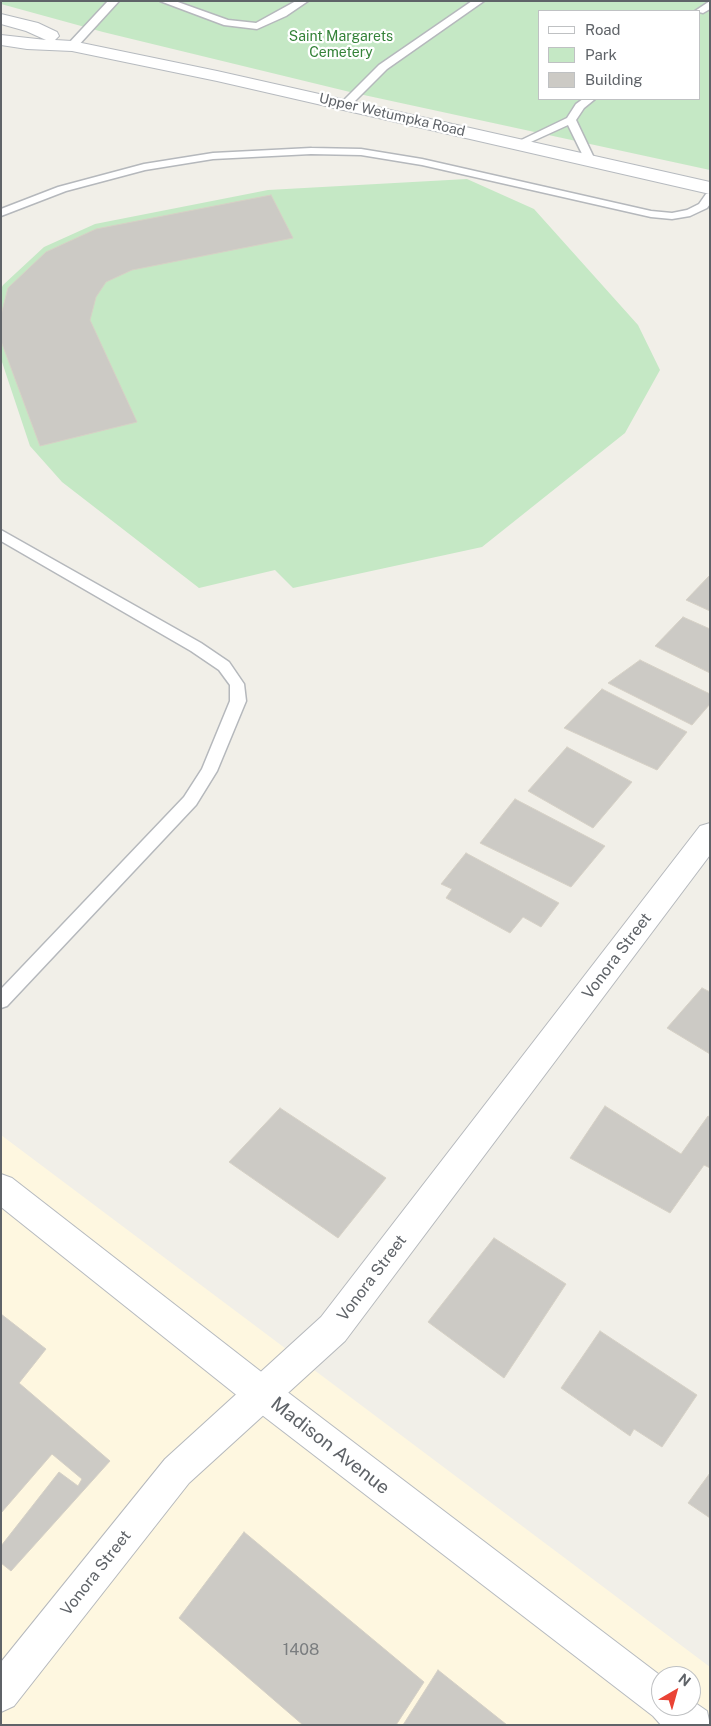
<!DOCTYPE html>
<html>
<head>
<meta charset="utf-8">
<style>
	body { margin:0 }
	#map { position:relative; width:711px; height:1726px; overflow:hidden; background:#f1efe8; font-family:"Public Sans",sans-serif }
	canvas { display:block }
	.frame { position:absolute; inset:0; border:2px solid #5f6368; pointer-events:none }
	.legend { position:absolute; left:538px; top:10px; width:162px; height:90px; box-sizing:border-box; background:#fff; border:1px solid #bfc1c3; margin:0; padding:6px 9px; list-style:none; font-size:15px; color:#5f6368 }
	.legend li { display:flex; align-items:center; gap:10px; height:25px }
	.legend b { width:25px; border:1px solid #bfc1c3 }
	.north { position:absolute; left:651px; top:1666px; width:50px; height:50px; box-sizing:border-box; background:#fff; border:1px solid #bfc1c3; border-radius:50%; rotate:38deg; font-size:14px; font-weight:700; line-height:20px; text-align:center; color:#5f6368 }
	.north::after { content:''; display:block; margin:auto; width:18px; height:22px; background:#ea4335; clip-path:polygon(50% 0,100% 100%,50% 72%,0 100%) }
</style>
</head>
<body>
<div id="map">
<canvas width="711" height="1726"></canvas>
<div class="frame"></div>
<ul class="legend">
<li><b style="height:6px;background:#fff"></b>Road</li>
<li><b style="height:14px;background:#c5e8c5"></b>Park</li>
<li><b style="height:14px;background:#cccac5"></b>Building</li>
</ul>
<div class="north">N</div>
</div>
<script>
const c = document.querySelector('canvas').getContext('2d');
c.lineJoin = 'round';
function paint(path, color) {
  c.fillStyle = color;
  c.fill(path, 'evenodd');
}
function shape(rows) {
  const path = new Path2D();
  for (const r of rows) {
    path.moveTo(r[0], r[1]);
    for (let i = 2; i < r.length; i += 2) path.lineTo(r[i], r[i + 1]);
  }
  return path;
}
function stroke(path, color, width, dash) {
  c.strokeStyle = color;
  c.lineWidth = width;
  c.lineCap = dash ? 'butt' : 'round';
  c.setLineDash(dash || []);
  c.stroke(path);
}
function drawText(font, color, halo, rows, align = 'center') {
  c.font = font + ' "Public Sans",sans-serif';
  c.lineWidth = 4.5;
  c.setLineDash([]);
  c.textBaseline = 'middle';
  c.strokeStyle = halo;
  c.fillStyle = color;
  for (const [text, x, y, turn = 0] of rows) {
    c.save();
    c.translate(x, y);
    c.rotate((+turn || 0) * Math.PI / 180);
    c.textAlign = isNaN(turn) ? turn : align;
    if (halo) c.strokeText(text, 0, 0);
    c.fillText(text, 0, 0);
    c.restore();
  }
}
paint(shape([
	[1,1135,710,1667,710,1725,1,1725],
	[661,1676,691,1676,691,1706,661,1706]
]), '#fef7e0');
paint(shape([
	[1,1,710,1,710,170,350,92,103,32,1,4],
	[540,11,700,11,700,99,540,99],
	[467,179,534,209,638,325,660,370,625,433,482,547,293,588,275,570,199,588,62,482,30,446,1,359,1,289,3,285,44,247,95,224,268,190]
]), '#c5e8c5');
const building = shape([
	[271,195,293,238,132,270,106,282,96,297,90,320,137,422,40,446,1,341,1,315,8,288,46,252,96,229,271,195],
	[710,575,710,611,686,600,710,575],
	[683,617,710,629,710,673,655,646,683,617],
	[640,660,710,694,710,704,692,725,608,683,640,660],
	[602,689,687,732,657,770,564,728,602,689],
	[567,747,632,782,593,828,528,791,567,747],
	[515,799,605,846,571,887,480,843,515,799],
	[466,853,559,903,541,927,523,917,510,933,446,898,452,889,441,884,466,853],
	[702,988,710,992,710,1054,667,1028,702,988],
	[605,1106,681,1154,708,1116,710,1117,710,1168,704,1165,670,1213,570,1158,605,1106],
	[280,1108,386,1178,338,1238,229,1162,280,1108],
	[494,1238,566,1284,504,1378,428,1322,494,1238],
	[1,1314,46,1349,19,1383,110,1461,11,1571,1,1563,1,1546,59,1472,78,1486,82,1479,52,1454,1,1513,1,1314],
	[600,1331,697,1395,662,1447,634,1429,630,1436,561,1388,600,1331],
	[710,1473,710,1518,688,1503,710,1473],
	[244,1532,424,1682,396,1725,303,1725,179,1618,244,1532],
	[438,1670,507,1725,403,1725,438,1670]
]);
paint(building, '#cccac5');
stroke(building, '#d6d1c6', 1);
const service = shape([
	[108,1,119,1,76,48,68,48,68,44,108,1],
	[160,1,175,1,228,20,256,23,296,1,308,1,286,16,257,29,224,25,160,1],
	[472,1,484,1,387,69,350,106,342,106,342,102,379,65,472,1],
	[710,1,710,9,703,13,695,11,710,1],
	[583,99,595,99,584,108,576,120,595,160,594,162,586,162,568,125,522,146,514,146,513,144,567,118,576,104,583,99],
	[311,148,361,149,422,159,651,211,672,213,687,210,699,204,706,194,710,193,710,204,707,208,690,216,672,219,651,217,422,165,361,155,311,154,213,159,145,170,66,191,1,216,1,209,58,187,144,164,213,153,311,148],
	[1,530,201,643,229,662,244,684,246,701,217,771,196,805,7,1006,1,1008,1,989,184,797,202,769,230,701,230,685,219,670,191,651,1,541,1,530]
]);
const minor = shape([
	[710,823,710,855,345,1341,189,1483,14,1706,1,1712,1,1662,165,1459,321,1317,700,826,710,823]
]);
const secondary = shape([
	[1,14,38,23,57,32,59,36,55,40,72,41,217,71,710,182,710,194,217,81,72,51,27,49,1,45,1,35,46,40,26,31,1,24,1,14],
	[1,1174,12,1178,273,1381,661,1676,661,1706,691,1706,691,1700,707,1711,710,1725,661,1725,653,1716,249,1405,1,1207,1,1174]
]);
stroke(service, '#b5b8bc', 3);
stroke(minor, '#b5b8bc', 2);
stroke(secondary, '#b6babf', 2);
paint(service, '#fff');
paint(minor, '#fff');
paint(secondary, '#fff');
drawText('14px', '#348238', '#fff', [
	["Saint Margarets",341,37],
	["Cemetery",341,53]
]);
drawText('14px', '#5f6368', '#fff', [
	["Upper Wetumpka Road",392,115,13]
]);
drawText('16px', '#5f6368', '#fff', [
	["Vonora Street",617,956,-53],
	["Vonora Street",372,1278,-53],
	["Vonora Street",96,1573,-52]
]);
drawText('16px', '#7a7d7f', null, [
	["1408",301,1650]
]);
drawText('19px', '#5f6368', '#fff', [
	["Madison Avenue",330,1446,38]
]);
</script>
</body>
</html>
